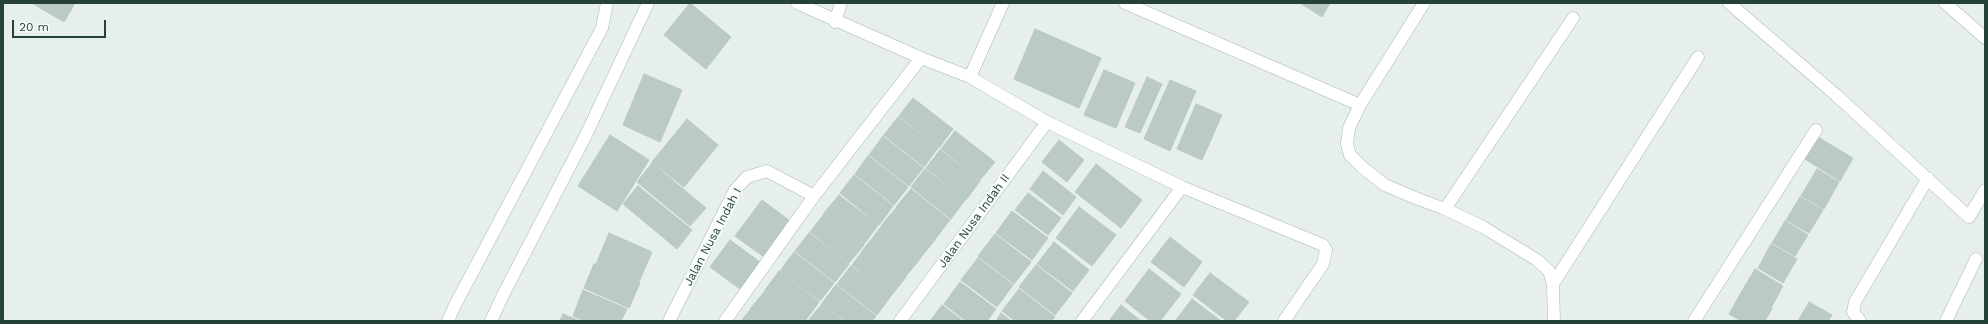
<!DOCTYPE html>
<html>
<head>
<meta charset="utf-8">
<style>
	body { margin:0 }
	#map { position:relative; width:1988px; height:324px; overflow:hidden; background:#e6efeb; font-family:"Work Sans",sans-serif }
	canvas { display:block }
	.frame { position:absolute; inset:0; border:4px solid #24423a; pointer-events:none }
	.scale { position:absolute; left:12px; top:20px; width:94px; height:18px; box-sizing:border-box; border:2px solid #24423a; border-top:0; padding-left:5px; font-size:12px; line-height:14px; white-space:nowrap; color:#24423a; -webkit-text-stroke:3px #f7fbf9; paint-order:stroke }
</style>
</head>
<body>
<div id="map">
<canvas width="1988" height="324"></canvas>
<div class="frame"></div>
<div class="scale">20 m</div>
</div>
<script>
const c = document.querySelector('canvas').getContext('2d');
c.lineJoin = 'round';
function paint(path, color) {
  c.fillStyle = color;
  c.fill(path, 'evenodd');
}
function shape(rows) {
  const path = new Path2D();
  for (const r of rows) {
    path.moveTo(r[0], r[1]);
    for (let i = 2; i < r.length; i += 2) path.lineTo(r[i], r[i + 1]);
  }
  return path;
}
function stroke(path, color, width, dash) {
  c.strokeStyle = color;
  c.lineWidth = width;
  c.lineCap = dash ? 'butt' : 'round';
  c.setLineDash(dash || []);
  c.stroke(path);
}
function drawText(font, color, halo, rows, align = 'center') {
  c.font = font + ' "Work Sans",sans-serif';
  c.lineWidth = 4;
  c.setLineDash([]);
  c.textBaseline = 'middle';
  c.strokeStyle = halo;
  c.fillStyle = color;
  for (const [text, x, y, turn = 0] of rows) {
    c.save();
    c.translate(x, y);
    c.rotate((+turn || 0) * Math.PI / 180);
    c.textAlign = isNaN(turn) ? turn : align;
    if (halo) c.strokeText(text, 0, 0);
    c.fillText(text, 0, 0);
    c.restore();
  }
}
const building = shape([
	[32,3,75,3,64,22,32,3],
	[690,3,731,37,706,69,664,35,690,3],
	[1300,3,1330,3,1322,17,1300,3],
	[1035,29,1101,58,1079,108,1014,79,1035,29],
	[1104,70,1135,83,1116,128,1084,115,1104,70],
	[644,74,682,90,660,142,623,125,644,74],
	[1147,77,1162,84,1140,133,1125,127,1147,77],
	[1170,80,1196,91,1170,151,1144,139,1170,80],
	[913,98,953,129,939,148,899,116,913,98],
	[1196,104,1222,115,1202,160,1177,149,1196,104],
	[898,117,938,148,924,167,884,135,898,117],
	[687,119,718,145,684,187,652,162,687,119],
	[955,131,995,162,980,180,941,149,955,131],
	[610,135,649,160,617,211,578,186,610,135],
	[883,136,923,168,909,186,869,155,883,136],
	[1816,136,1853,158,1840,181,1803,158,1816,136],
	[1059,140,1084,160,1067,182,1042,162,1059,140],
	[940,150,980,181,966,200,926,168,940,150],
	[868,156,908,187,894,205,855,174,868,156],
	[652,163,706,208,690,226,637,182,652,163],
	[1096,164,1142,200,1121,228,1075,192,1096,164],
	[925,169,965,200,951,219,911,187,925,169],
	[1817,169,1839,182,1824,209,1801,196,1817,169],
	[1043,171,1076,197,1063,215,1030,189,1043,171],
	[854,175,893,206,879,225,840,193,854,175],
	[638,186,692,230,677,249,623,204,638,186],
	[911,189,950,220,936,238,896,207,911,189],
	[1028,193,1061,218,1048,235,1015,210,1028,193],
	[839,195,878,225,864,244,824,213,839,195],
	[1800,197,1823,210,1809,233,1786,220,1800,197],
	[762,200,790,221,764,257,735,236,762,200],
	[1079,207,1116,235,1092,266,1056,238,1079,207],
	[896,208,936,239,921,257,881,226,896,208],
	[1012,211,1048,238,1032,260,996,233,1012,211],
	[824,214,864,245,849,263,810,232,824,214],
	[1785,221,1808,235,1795,256,1772,243,1785,221],
	[881,227,921,258,906,276,866,246,881,227],
	[609,233,652,252,639,282,596,264,609,233],
	[809,233,849,264,835,282,795,251,809,233],
	[995,234,1031,262,1014,284,978,256,995,234],
	[1170,237,1202,262,1184,287,1151,262,1170,237],
	[730,240,760,262,740,289,710,267,730,240],
	[1054,242,1089,270,1073,291,1037,264,1054,242],
	[1771,244,1797,259,1783,283,1758,268,1771,244],
	[866,246,906,277,891,296,852,265,866,246],
	[794,252,834,283,820,301,780,271,794,252],
	[978,258,1013,285,997,307,961,280,978,258],
	[594,264,640,283,629,308,584,288,594,264],
	[1036,265,1072,293,1055,315,1019,287,1036,265],
	[851,266,891,296,877,315,837,284,851,266],
	[1149,269,1181,294,1160,321,1150,321,1125,301,1149,269],
	[1755,269,1783,286,1771,308,1742,291,1755,269],
	[779,271,819,302,805,321,765,290,779,271],
	[1210,273,1249,302,1234,321,1227,321,1193,295,1210,273],
	[960,282,996,309,987,321,966,321,944,304,960,282],
	[836,285,876,316,872,321,845,321,822,303,836,285],
	[1019,289,1055,317,1051,321,1015,321,1002,311,1019,289],
	[583,290,627,309,621,321,585,321,573,316,583,290],
	[765,291,804,321,765,321,750,309,765,291],
	[1742,291,1772,309,1765,321,1741,321,1729,314,1742,291],
	[1192,299,1221,321,1175,321,1192,299],
	[1809,302,1832,315,1828,321,1798,321,1809,302],
	[822,304,843,321,808,321,822,304],
	[942,305,963,321,930,321,942,305],
	[1121,305,1141,321,1109,321,1121,305],
	[750,310,764,321,741,321,750,310],
	[1001,313,1011,321,996,321,1001,313],
	[563,314,580,321,560,321,563,314]
]);
paint(building, '#bbcac4');
stroke(building, '#b8c9c2', 1);
const minor = shape([
	[797,3,921,58,970,77,1047,122,1182,187,1323,245,1326,250,1323,264,1284,321],
	[1125,3,1360,105],
	[1424,3,1360,105,1349,128,1347,144,1350,155,1362,167,1385,185,1413,197,1445,209,1573,18],
	[1729,3,1836,95,1969,217,1985,190],
	[1945,3,1985,38],
	[835,22,841,3],
	[970,77,1003,3],
	[1445,209,1483,227,1537,260,1549,271,1553,284,1554,321],
	[1553,284,1698,57],
	[448,321,454,307,602,28,607,3],
	[491,321,503,295,585,137,648,3],
	[669,321,735,190,747,177,767,171,814,196],
	[725,321,814,196,921,58],
	[900,321,1047,122],
	[1082,321,1182,187],
	[1694,321,1816,130],
	[1860,321,1853,312,1855,302,1928,178],
	[1946,321,1976,259]
]);
stroke(minor, '#a8b8b2', 13);
stroke(minor, '#fff', 12);
drawText('12px', '#24423a', '#f7fbf9', [
	["Jalan Nusa Indah II",974,221,-54],
	["Jalan Nusa Indah I",713,237,-62]
]);
</script>
</body>
</html>
